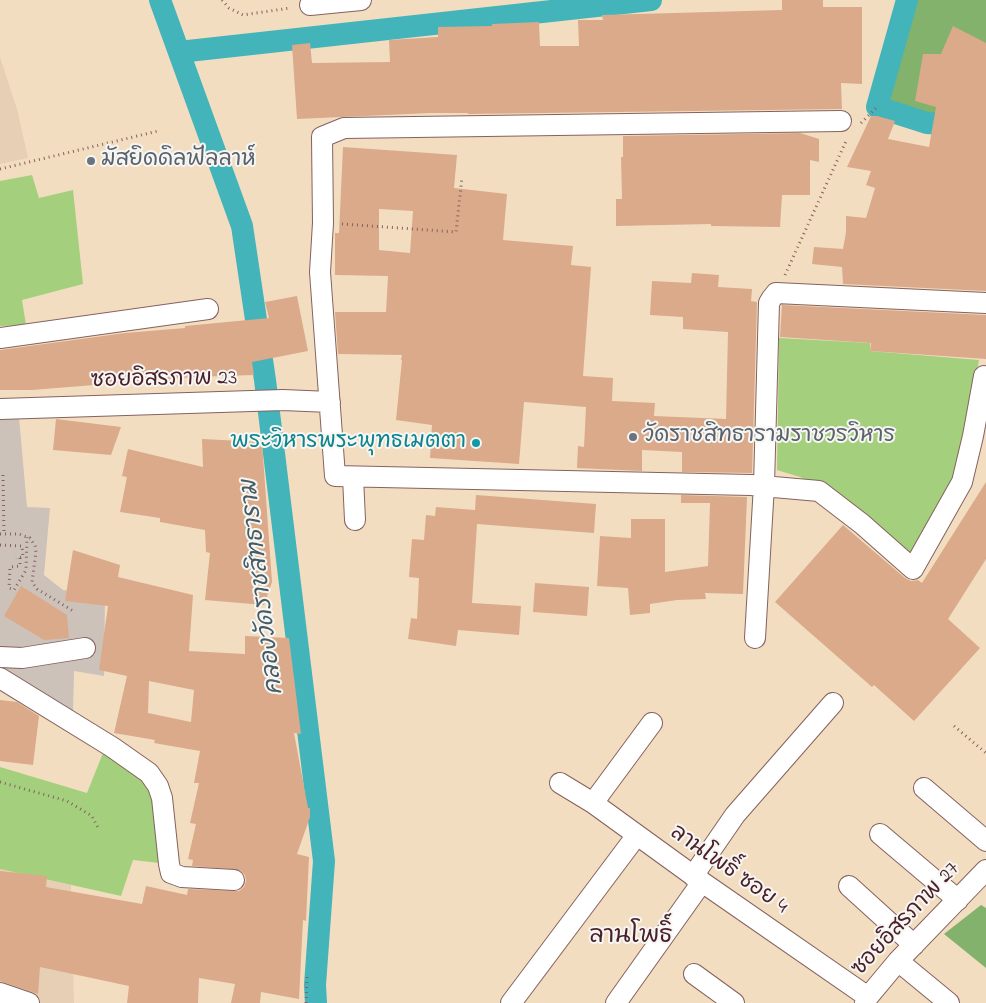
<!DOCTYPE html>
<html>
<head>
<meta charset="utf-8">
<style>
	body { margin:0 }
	canvas { display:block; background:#f2ddc0 }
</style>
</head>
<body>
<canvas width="986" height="1003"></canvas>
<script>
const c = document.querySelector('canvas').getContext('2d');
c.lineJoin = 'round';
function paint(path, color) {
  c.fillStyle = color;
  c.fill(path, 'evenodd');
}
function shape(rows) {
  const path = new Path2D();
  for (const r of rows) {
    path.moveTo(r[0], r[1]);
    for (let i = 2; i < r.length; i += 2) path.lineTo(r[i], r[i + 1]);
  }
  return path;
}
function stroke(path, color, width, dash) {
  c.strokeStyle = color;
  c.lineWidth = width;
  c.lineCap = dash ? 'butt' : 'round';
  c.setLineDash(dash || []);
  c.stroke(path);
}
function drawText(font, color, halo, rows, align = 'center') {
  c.font = font + ' "Indie Flower","Playpen Sans Thai",sans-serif';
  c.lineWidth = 4;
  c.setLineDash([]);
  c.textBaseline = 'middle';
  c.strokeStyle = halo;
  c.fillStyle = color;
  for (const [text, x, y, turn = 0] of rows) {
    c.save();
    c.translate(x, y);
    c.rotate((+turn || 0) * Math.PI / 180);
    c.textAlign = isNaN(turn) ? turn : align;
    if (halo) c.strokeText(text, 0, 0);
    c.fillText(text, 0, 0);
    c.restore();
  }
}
paint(shape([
	[0,57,17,109,28,158,0,164],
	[0,869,71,885,74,1003,0,1003]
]), '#e7cfb5');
paint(shape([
	[0,417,19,417,27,507,50,508,44,575,63,590,105,596,104,676,74,671,73,715,0,670]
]), '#ccc2b9');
paint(shape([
	[32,175,39,198,73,190,83,284,22,300,26,325,0,326,0,181],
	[779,338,870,343,870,351,979,360,957,477,912,558,831,491,800,477,777,470],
	[103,753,142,773,157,797,159,863,133,860,121,896,0,869,0,767,87,793]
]), '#a4d07d');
paint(shape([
	[915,0,986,0,986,124,883,104],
	[981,905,986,908,986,968,944,934]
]), '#83b26c');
stroke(shape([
	[160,0,242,226,265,380,324,861,315,985,316,1003],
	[907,0,877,107,927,123,986,127],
	[179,52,651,0]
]), '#43b4ba', 22);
paint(shape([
	[782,0,823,0,823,7,862,7,862,84,841,83,842,109,468,114,468,113,431,113,297,119,292,45,310,43,312,63,390,62,389,40,438,37,438,27,492,26,492,24,539,22,540,46,579,46,578,20,603,20,602,15,782,10],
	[953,26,986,43,986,291,843,284,842,267,812,264,814,247,843,249,846,232,846,216,866,218,875,188,866,185,871,171,847,167,871,116,877,116,895,121,888,139,929,147,936,107,915,101,923,54,941,54],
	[800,133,819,139,819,162,810,160,810,195,782,195,780,227,711,226,711,224,616,226,616,199,622,199,621,157,623,157,623,136],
	[343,147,457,155,454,188,507,194,503,240,573,246,571,265,591,267,583,376,613,378,612,401,655,403,654,416,726,419,728,332,683,329,683,317,650,315,652,281,691,283,692,273,719,275,718,287,752,289,751,301,757,302,752,473,682,472,682,452,642,450,642,471,577,468,578,446,584,447,586,407,524,402,519,464,430,458,432,425,396,420,402,360,401,360,402,355,338,354,335,312,386,312,388,276,335,275,335,233,339,233],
	[379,209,413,211,410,253,379,250],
	[297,296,308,351,252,362,254,375,193,377,32,390,0,390,0,350,125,333,185,328,185,326,269,318,265,302],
	[782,305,986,315,986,359,870,351,871,343,780,337],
	[56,419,121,427,111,455,53,450],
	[202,439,262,442,272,582,264,605,205,600,210,553,206,552,205,530,160,522,160,518,120,512,127,477,122,476,128,449,203,467],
	[986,482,986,559,948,619,980,648,914,721,874,685,872,687,775,602,843,525,905,578,911,581,918,580,922,583],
	[476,495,596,504,594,533,477,524,472,603,521,606,519,635,458,630,456,646,408,639,411,618,417,619,419,578,409,577,412,539,424,540,426,515,435,516,436,507,475,510],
	[681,495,747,497,743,594,705,593,706,599,677,600,650,604,650,613,630,615,628,588,597,586,600,536,631,538,631,519,665,519,665,572,708,566,710,503,681,503],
	[73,550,120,565,118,577,193,595,189,651,245,654,245,636,289,638,301,734,294,733,308,808,310,808,310,817,297,854,309,857,306,921,303,920,299,999,261,992,260,1003,231,1003,235,984,199,978,198,1003,127,1003,129,986,40,967,38,994,0,981,0,871,47,876,46,887,142,904,146,886,187,895,188,889,239,891,244,887,246,881,245,875,240,870,192,866,193,860,188,859,196,824,190,823,199,783,194,783,200,751,154,743,155,740,114,733,127,676,99,670,108,606,65,601],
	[149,681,194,690,191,722,148,713],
	[535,583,589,587,587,616,533,612],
	[21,586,67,615,69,638,44,640,4,616],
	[0,700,17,702,39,716,33,765,0,761]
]), '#dbaa8a');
const minor = shape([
	[310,5,361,0],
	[841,121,344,128,322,137,323,223,320,272,335,476,751,485,819,491,862,524,913,569,962,482,973,436,984,376],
	[0,338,208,309],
	[0,409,283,400,330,402],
	[353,477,355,520],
	[755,638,764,485,769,303,772,298,776,293,986,303],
	[0,657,22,658,85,648],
	[0,678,112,747,149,773,158,786,162,798,169,864,171,873,182,877,234,880],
	[560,783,593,803,702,882,868,997],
	[924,788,986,841],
	[593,803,652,723],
	[880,834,958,900],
	[693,876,735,815,833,703],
	[849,886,914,945],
	[898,961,949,1003],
	[694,974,734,1003],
	[0,993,29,1003],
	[511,1003,637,835],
	[616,1003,702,882],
	[865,1003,868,997,898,961,986,870]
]);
stroke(minor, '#85625f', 22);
stroke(shape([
	[222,0,229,8,243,15,290,8],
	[861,123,877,107],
	[0,169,158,131],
	[342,224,456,232,462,177],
	[785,275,847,139],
	[3,475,4,534],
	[0,534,19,534,30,538,35,546,36,552,32,582,37,589,75,612],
	[0,545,22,546,23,557,16,558],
	[20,558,20,566,10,567,9,588,14,590,26,570,27,537],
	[954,726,986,753],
	[0,782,67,801,92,816,99,830],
	[306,1003,307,977]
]), '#85625f', 3, [1, 4]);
stroke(minor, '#fff', 20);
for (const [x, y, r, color] of [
	[91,161,5,"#6b7280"],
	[633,437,5,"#6b7280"],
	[476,443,5,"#0f9aa8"]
]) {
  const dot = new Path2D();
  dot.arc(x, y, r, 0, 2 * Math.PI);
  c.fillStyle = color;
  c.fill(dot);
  stroke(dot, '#f6f6f2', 2);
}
drawText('22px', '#5b616d', '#f6f6f2', [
	["มัสยิดดิลฟัลลาห์",101,161],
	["วัดราชสิทธารามราชวรวิหาร",643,437]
], 'left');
drawText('22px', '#4a1f2b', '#f6f6f2', [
	["ซอยอิสรภาพ 23",164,381,-1],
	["ลานโพธิ์ ซอย 4",728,871,35],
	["ซอยอิสรภาพ 27",907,920,-47]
]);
drawText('22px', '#0d838f', '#f6f6f2', [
	["พระวิหารพระพุทธเมตตา",466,443]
], 'right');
drawText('italic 24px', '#475b64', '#f6f6f2', [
	["คลองวัดราชสิทธาราม",264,587,-97]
]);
drawText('24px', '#4a1f2b', '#f6f6f2', [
	["ลานโพธิ์",631,938]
]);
</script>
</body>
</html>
